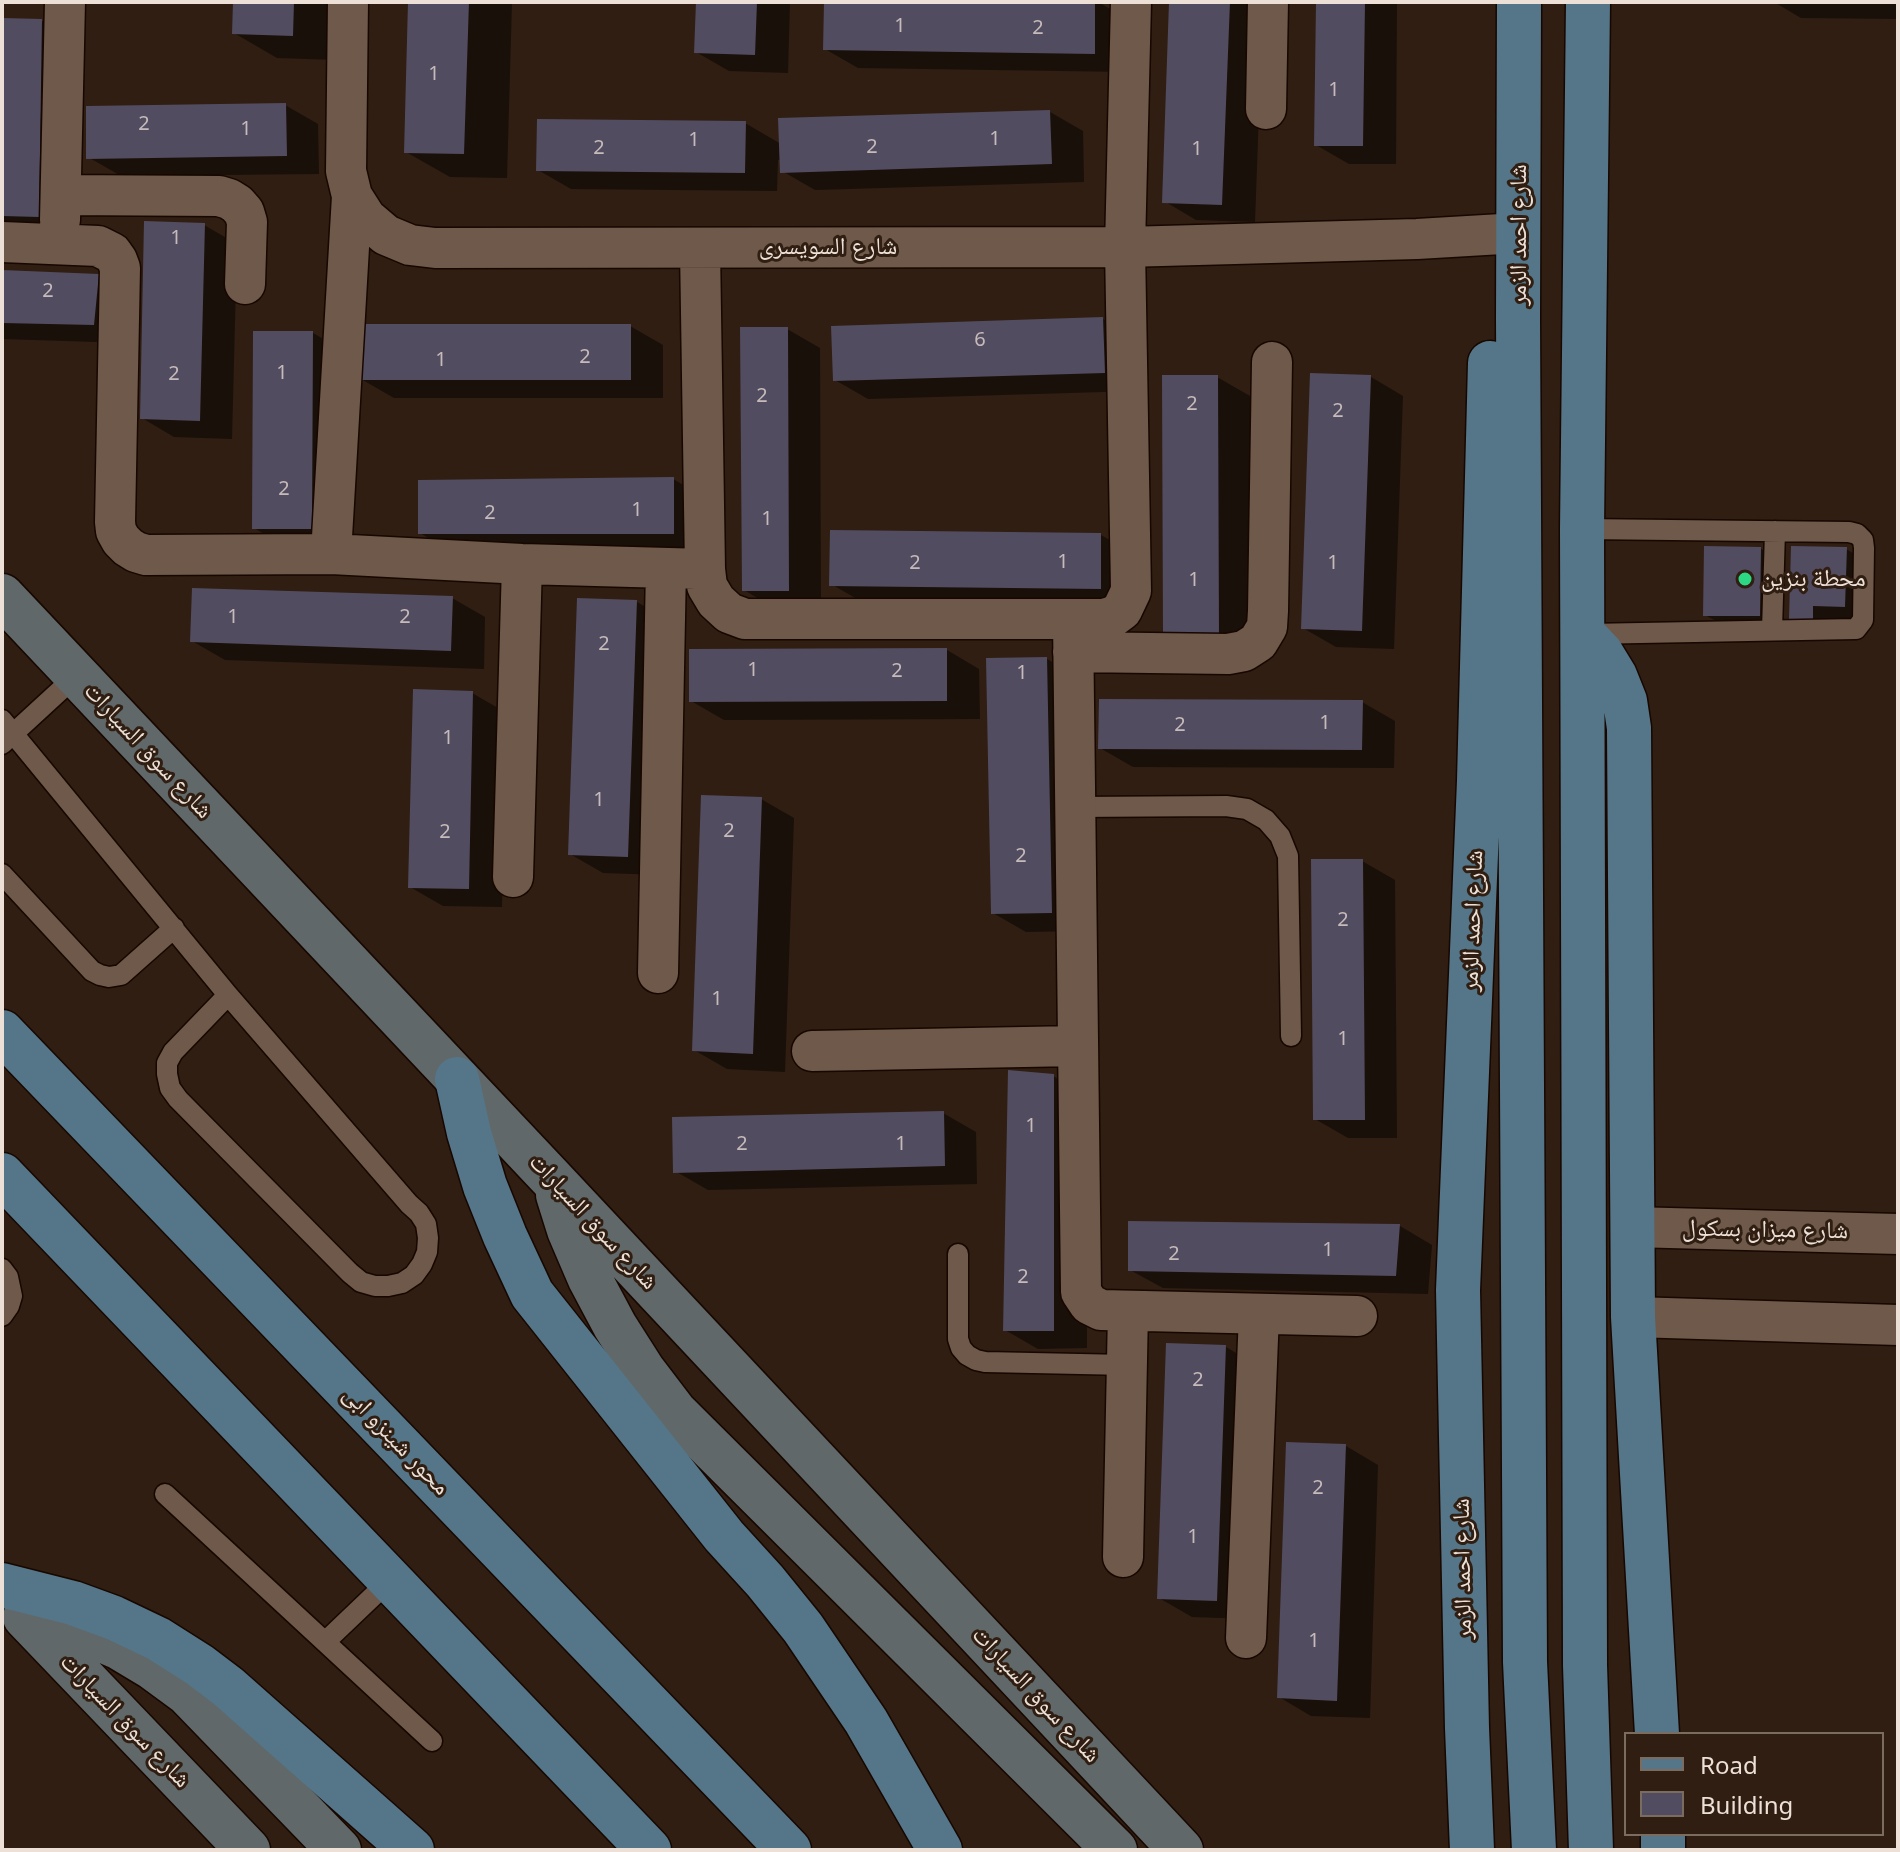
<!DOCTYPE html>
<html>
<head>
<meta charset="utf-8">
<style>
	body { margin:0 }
	#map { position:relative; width:1900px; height:1852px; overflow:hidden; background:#2f1e11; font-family:"Noto Sans",sans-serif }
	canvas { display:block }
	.frame { position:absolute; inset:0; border:4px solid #ece0d7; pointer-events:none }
	.legend { position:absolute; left:1624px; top:1732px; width:260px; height:104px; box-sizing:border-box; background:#2f1e11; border:2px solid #7b6c60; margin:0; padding:10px 14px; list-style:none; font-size:24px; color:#ece0d7 }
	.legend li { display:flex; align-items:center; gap:16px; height:40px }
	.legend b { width:40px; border:2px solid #7b6c60 }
</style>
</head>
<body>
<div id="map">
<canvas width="1900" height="1852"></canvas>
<div class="frame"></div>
<ul class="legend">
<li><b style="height:10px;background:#547688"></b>Road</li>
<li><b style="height:22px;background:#524c61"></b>Building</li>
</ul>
</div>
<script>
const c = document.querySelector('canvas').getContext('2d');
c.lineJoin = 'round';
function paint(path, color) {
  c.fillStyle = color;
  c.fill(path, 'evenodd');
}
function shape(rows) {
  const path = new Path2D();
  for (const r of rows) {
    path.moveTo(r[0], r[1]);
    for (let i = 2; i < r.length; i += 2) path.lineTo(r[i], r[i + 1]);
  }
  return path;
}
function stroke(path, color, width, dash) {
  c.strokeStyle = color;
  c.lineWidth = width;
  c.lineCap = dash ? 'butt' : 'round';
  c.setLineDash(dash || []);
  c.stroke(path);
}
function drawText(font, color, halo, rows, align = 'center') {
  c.font = font + ' "Noto Sans","Noto Naskh Arabic",sans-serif';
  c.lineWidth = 6;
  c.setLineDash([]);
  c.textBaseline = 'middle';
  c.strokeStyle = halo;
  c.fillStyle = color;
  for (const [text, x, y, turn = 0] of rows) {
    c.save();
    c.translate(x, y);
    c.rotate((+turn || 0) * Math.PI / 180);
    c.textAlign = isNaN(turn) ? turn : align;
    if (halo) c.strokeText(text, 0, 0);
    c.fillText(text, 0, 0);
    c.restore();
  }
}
paint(shape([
	[235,2,337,2,336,60,277,58,234,33],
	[410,2,512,2,507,178,450,177,406,152],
	[698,2,790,2,788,73,729,71,696,52],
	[826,2,1098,2,1128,19,1127,72,858,68,825,49],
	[1171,2,1263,2,1255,222,1196,220,1164,201],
	[1318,2,1397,2,1396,164,1349,164,1316,145],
	[1774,2,1898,2,1898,19,1801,18],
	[2,20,42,21,74,40,71,234,2,225],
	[285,105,318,124,319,174,121,176,88,157],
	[1050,112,1083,131,1084,182,815,190,782,171,781,160,778,160,777,191,571,189,538,170,745,123,781,144],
	[204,225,237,244,232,439,174,437,142,418],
	[2,272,98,276,131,295,127,343,2,339],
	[1103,319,1136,338,1137,391,868,399,835,380],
	[630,326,663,345,663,398,394,398,361,379],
	[787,329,820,348,821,608,776,609,744,590],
	[313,333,346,352,344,547,287,547,254,528],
	[1217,377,1250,396,1251,655,1198,655],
	[1371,377,1403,396,1394,649,1336,647,1303,628],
	[673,479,706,498,707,552,453,552,420,533],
	[1101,535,1134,554,1133,607,864,603,831,584],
	[1761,549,1782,561,1782,628,1727,627,1705,615],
	[1846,549,1868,562,1866,618,1834,618,1834,631,1813,631,1792,618],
	[452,598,485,617,484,669,225,660,192,641],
	[637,602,670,621,661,875,603,873,570,854],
	[947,650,979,669,980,719,724,720,691,701],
	[1047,659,1080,678,1085,931,1026,932,993,913],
	[472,693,505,712,502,907,443,906,410,887],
	[1362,702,1395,721,1394,768,1133,767,1100,748],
	[761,799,794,818,785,1072,727,1069,694,1050],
	[1362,861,1395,880,1397,1138,1348,1138,1315,1119],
	[1053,1076,1086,1095,1087,1348,1038,1349,1005,1330],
	[943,1113,976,1132,977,1184,708,1190,675,1171],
	[1400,1226,1432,1245,1428,1294,1163,1288,1130,1270],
	[1226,1347,1258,1366,1250,1619,1192,1617,1159,1598],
	[1346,1446,1378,1465,1370,1718,1311,1716,1279,1697]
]), '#0007');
paint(shape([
	[233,2,294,2,293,36,232,34],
	[408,2,469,2,464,154,404,153],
	[696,2,757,2,755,55,694,53],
	[824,2,1095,2,1095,54,823,50],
	[1169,2,1230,2,1222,205,1162,203],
	[1316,2,1365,2,1363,146,1314,146],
	[2,18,42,19,39,217,2,216],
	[286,103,287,156,86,159,86,106],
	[1050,110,1052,164,780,173,778,118],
	[537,119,746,121,745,173,536,171],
	[144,221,205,223,200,421,140,419],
	[2,270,99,274,94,325,2,323],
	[1103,317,1105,373,833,381,831,326],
	[359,324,631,324,631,380,359,380],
	[740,327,788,327,789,591,742,591],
	[253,331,313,331,312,529,252,529],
	[1310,373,1371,375,1362,631,1301,629],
	[1162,375,1218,375,1219,637,1163,637],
	[674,477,674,534,418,534,418,480],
	[830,530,1101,533,1101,589,829,586],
	[1704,546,1761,547,1760,616,1703,616],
	[1791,546,1847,547,1845,607,1813,606,1813,620,1789,619],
	[192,588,453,596,451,651,190,642],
	[577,598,637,600,628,857,568,855],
	[947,648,947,701,689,702,689,649],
	[1047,657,1052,913,991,914,986,658],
	[413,689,473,691,469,889,408,888],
	[1099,699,1363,700,1362,750,1098,749],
	[701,795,762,797,753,1054,692,1051],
	[1311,859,1363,859,1365,1120,1313,1120],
	[1008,1070,1054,1074,1054,1331,1003,1331],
	[944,1111,945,1166,673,1173,672,1117],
	[1128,1221,1400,1224,1396,1276,1128,1271],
	[1166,1343,1226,1345,1217,1601,1157,1599],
	[1286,1442,1346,1444,1337,1701,1277,1698]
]), '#524c61');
const lane = shape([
	[1582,529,1849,532,1857,534,1863,540,1864,548,1863,620,1856,629,1587,634],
	[1772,630,1775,531],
	[2,720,228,995,409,1204,419,1213,426,1224,428,1238,427,1252,422,1264,414,1275,402,1283,388,1286,375,1286,361,1282,350,1273,178,1099,170,1088,167,1074,167,1063,173,1052,228,995],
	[2,744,77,675],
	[1075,807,1226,806,1247,809,1266,820,1280,836,1288,856,1291,1036],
	[2,874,92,971,100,975,109,977,121,975,174,928],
	[958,1254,958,1339,961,1348,967,1355,976,1360,985,1362,1127,1365],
	[2,1269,8,1277,12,1296,9,1306,2,1316],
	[165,1494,432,1741],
	[325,1642,390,1580]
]);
const street = shape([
	[348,2,346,171,352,196,366,218,386,235,410,245,435,248,1125,247,1417,239,1519,233],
	[1266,109,1268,2],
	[61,195,219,196,229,199,237,204,244,212,247,222,245,284],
	[60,220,65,2],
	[2,242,98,246,112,253,117,260,120,268,115,522,116,531,121,540,128,547,136,552,146,555,331,554,522,564,705,569],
	[700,248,705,569,707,586,716,601,729,613,745,619,1104,619,1114,616,1122,610,1131,591,1125,247,1131,2],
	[331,554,352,196],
	[1073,619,1081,1292,1089,1304,1101,1310,1357,1316],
	[1073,652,1228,654,1244,651,1258,642,1267,627,1268,611,1272,362],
	[513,877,522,564],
	[658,973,666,568],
	[812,1051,1077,1046],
	[1631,1227,1898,1234],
	[1633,1317,1898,1325],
	[1123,1557,1128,1311],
	[1246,1638,1259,1314]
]);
const secondary = shape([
	[2,596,552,1179,1181,1850],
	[558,1195,569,1230,590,1279,615,1326,643,1370,675,1412,1115,1850],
	[25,1617,248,1850],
	[27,1618,58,1624,88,1634,118,1647,153,1668,187,1693,339,1850]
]);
const primary = shape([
	[1519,2,1518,318,1525,1662,1534,1850],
	[1588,2,1582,529,1585,1665,1591,1850],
	[1583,634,1601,653,1615,676,1625,701,1629,728,1633,1317,1657,1734],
	[2,1032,789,1850],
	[457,1079,469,1133,485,1186,505,1236,532,1294,724,1536,765,1581,803,1628,866,1721,940,1850],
	[2,1175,649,1850],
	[2,1585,73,1603,114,1618,158,1639,199,1665,228,1687,412,1850],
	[1663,1834,1663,1850],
	[1472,1850,1467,1728,1458,1290,1479,781,1490,363]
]);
stroke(lane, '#170700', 23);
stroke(street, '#170700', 43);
stroke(secondary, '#170700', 47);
stroke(primary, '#170700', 47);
stroke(lane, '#6e594a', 20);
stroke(street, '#6e594a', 40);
stroke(secondary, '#616869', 44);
stroke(primary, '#547688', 44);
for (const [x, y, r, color] of [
	[1745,579,8,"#2dd884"]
]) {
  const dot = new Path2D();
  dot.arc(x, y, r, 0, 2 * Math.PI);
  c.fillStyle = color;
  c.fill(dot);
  stroke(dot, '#2f1e11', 3);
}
drawText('20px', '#c6bbba', null, [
	["1",900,26],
	["2",1038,28],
	["1",434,74],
	["1",1334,90],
	["2",144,124],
	["1",246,129],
	["1",995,139],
	["1",694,140],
	["2",872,147],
	["2",599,148],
	["1",1197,149],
	["1",176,238],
	["2",48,291],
	["6",980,340],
	["2",585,357],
	["1",441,360],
	["1",282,373],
	["2",174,374],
	["2",762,396],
	["2",1192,404],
	["2",1338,411],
	["2",284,489],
	["1",637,510],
	["2",490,513],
	["1",767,519],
	["1",1063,562],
	["2",915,563],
	["1",1333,563],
	["1",1194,580],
	["1",233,617],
	["2",405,617],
	["2",604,644],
	["1",753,670],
	["2",897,671],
	["1",1022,673],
	["1",1325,723],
	["2",1180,725],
	["1",448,738],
	["1",599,800],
	["2",729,831],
	["2",445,832],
	["2",1021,856],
	["2",1343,920],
	["1",717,999],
	["1",1343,1039],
	["1",1031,1126],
	["2",742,1144],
	["1",901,1144],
	["1",1328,1250],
	["2",1174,1254],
	["2",1023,1277],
	["2",1198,1380],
	["2",1318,1488],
	["1",1193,1537],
	["1",1314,1641]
]);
drawText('24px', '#ece0d7', '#2f1e11', [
	["شارع احمد الزمر",1519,235,-90],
	["شارع السويسرى",828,247],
	["شارع سوق السيارات",148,751,47],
	["شارع احمد الزمر",1473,921,-88],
	["شارع سوق السيارات",593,1222,47],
	["شارع ميزان بسكول",1765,1230,1],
	["محور شينزو ابى",396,1441,46],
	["شارع احمد الزمر",1463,1569,-91],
	["شارع سوق السيارات",1036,1695,47],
	["شارع سوق السيارات",125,1721,46]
]);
drawText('24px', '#ece0d7', '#2f1e11', [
	["محطة بنزين",1761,579]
], 'left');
</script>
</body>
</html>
